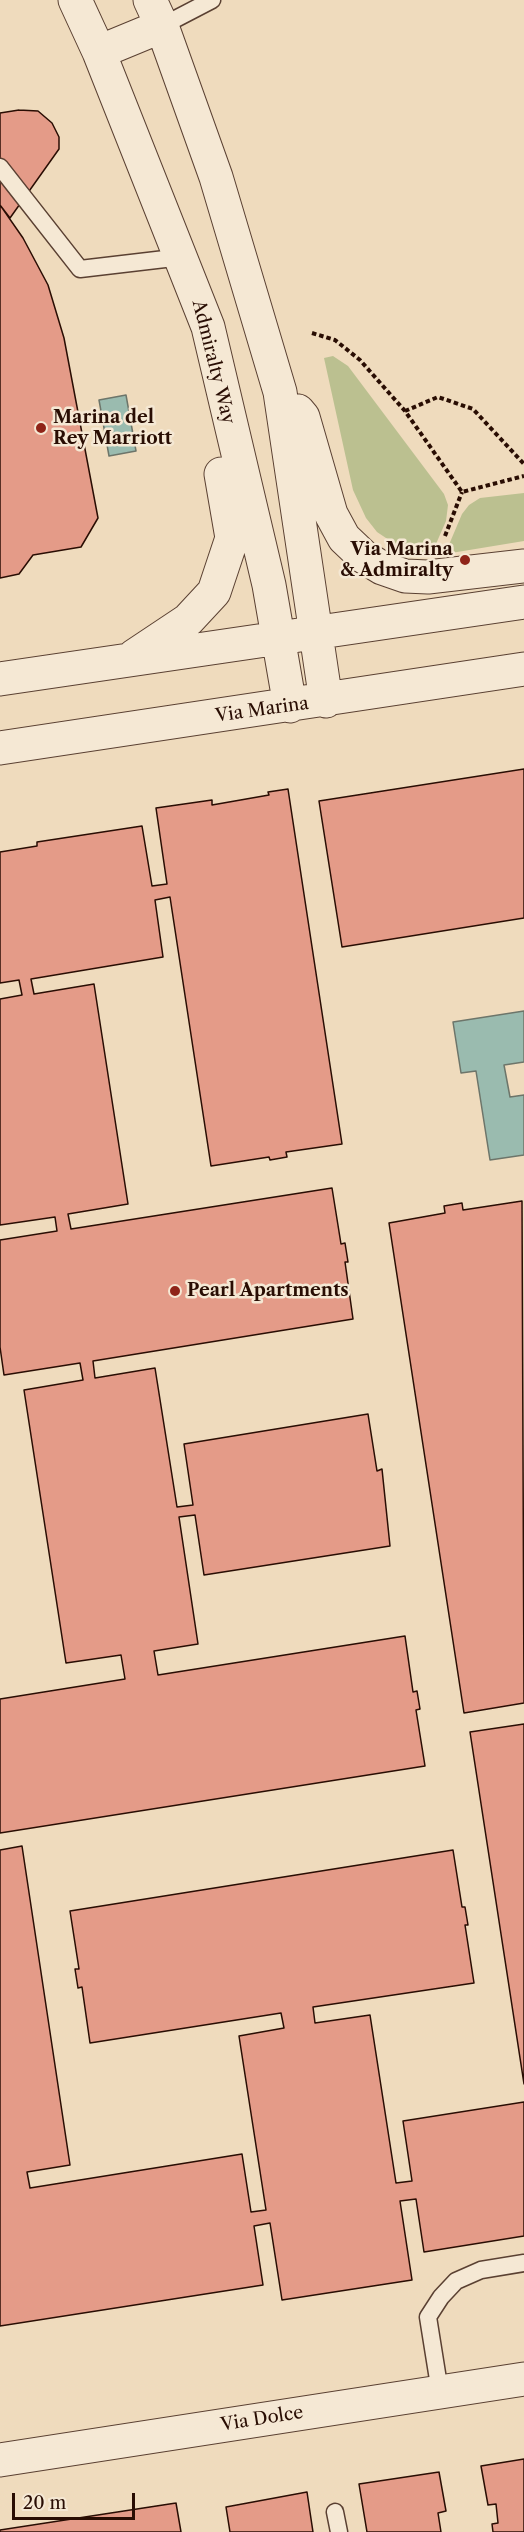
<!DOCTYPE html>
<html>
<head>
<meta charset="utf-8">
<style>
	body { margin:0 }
	#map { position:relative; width:524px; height:2532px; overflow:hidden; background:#efdbbd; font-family:"Libre Caslon Text",serif }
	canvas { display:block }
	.scale { position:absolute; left:12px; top:2493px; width:123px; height:27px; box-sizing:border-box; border:3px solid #290d03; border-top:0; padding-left:8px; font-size:18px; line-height:21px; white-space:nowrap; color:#290d03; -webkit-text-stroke:4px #f5e8d4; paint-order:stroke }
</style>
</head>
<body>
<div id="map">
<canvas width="524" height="2532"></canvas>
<div class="scale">20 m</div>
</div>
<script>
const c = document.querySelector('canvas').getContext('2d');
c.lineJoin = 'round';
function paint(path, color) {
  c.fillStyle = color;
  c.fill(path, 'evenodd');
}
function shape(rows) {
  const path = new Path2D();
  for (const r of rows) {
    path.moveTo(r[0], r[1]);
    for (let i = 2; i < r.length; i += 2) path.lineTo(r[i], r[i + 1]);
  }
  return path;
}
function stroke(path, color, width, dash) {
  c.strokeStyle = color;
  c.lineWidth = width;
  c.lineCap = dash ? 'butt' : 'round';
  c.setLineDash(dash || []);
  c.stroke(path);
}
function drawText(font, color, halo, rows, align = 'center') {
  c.font = font + ' "Libre Caslon Text",serif';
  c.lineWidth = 5;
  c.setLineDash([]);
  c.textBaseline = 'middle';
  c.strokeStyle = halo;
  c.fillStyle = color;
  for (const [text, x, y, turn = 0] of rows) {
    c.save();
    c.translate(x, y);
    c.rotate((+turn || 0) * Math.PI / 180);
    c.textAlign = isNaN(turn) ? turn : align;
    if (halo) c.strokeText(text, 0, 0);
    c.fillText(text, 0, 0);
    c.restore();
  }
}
paint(shape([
	[333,356,348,366,444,494,448,505,446,521,432,553,411,550,395,544,377,532,366,518,353,490,324,358],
	[524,493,524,541,445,554,462,514,469,505,480,498]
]), '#bbc090');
const water = shape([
	[126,395,136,451,109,456,99,400,126,395],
	[524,1011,524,1062,504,1065,510,1097,524,1095,524,1155,490,1160,476,1071,461,1073,453,1022,524,1011]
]);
paint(water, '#9abbaf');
stroke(water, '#6d756a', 1.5);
const building = shape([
	[19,110,38,111,52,123,59,137,59,149,10,218,0,205,0,113,19,110],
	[0,205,23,238,48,285,64,338,98,518,81,547,33,555,19,574,0,578,0,205],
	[524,769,524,918,342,947,319,801,524,769],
	[288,789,342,1144,286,1152,287,1157,270,1160,269,1157,211,1166,170,897,155,900,163,957,31,979,34,994,94,984,128,1204,68,1214,71,1229,332,1188,341,1244,345,1243,348,1262,345,1262,353,1319,93,1361,95,1378,155,1368,177,1507,193,1505,184,1444,368,1414,377,1471,382,1469,390,1546,204,1575,195,1515,179,1517,198,1644,154,1651,158,1675,405,1636,413,1692,417,1691,420,1709,416,1710,425,1766,0,1833,0,1699,125,1679,121,1655,66,1663,24,1390,83,1380,80,1363,4,1375,0,1347,0,1240,57,1231,55,1217,0,1225,0,999,22,995,19,980,0,983,0,852,37,846,37,842,142,826,152,886,167,884,156,808,212,800,212,805,269,795,268,792,288,789],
	[522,1201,524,1703,464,1713,389,1223,445,1213,444,1206,462,1203,463,1210,522,1201],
	[524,1724,524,2084,470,1732,524,1724],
	[22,1846,70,2165,27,2172,30,2188,242,2154,251,2212,266,2210,239,2036,284,2028,281,2013,90,2043,82,1987,78,1988,75,1969,79,1969,70,1911,453,1850,462,1907,465,1907,468,1925,465,1925,474,1983,313,2007,315,2023,370,2015,396,2183,412,2181,403,2121,524,2102,524,2236,424,2252,416,2199,400,2201,412,2280,282,2300,270,2223,254,2226,263,2285,0,2326,0,1850,22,1846],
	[524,2459,524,2532,493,2532,492,2524,498,2523,496,2504,488,2505,481,2466,524,2459],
	[439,2472,446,2511,438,2513,441,2532,367,2532,359,2484,439,2472],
	[307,2492,313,2532,230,2532,226,2507,307,2492],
	[176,2503,181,2532,0,2532,0,2530,176,2503]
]);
paint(building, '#e49b88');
stroke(building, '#290d03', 1.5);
const service = shape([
	[162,26,212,0],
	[0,167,80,269,182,257],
	[440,2392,428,2317,441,2297,456,2281,481,2270,524,2263],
	[335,2512,339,2532]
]);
const tertiary = shape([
	[75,0,99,52,208,327,269,585,290,706],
	[150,0,162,26,216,177,280,392,326,701],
	[99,52,162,26],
	[298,411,303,417,331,514,344,538,364,557,382,568,405,576,428,577,524,566],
	[134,656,188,620,214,592,232,538,221,474],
	[0,679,524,602],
	[0,748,524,669],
	[0,2460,524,2379]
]);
stroke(service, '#5a4032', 19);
stroke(tertiary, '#5a4032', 35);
stroke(shape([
	[312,333,335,340,360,360,405,411,462,492,524,476],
	[405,411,438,397,473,409,524,464],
	[445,536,462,492]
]), '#290d03', 4, [4.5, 3]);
stroke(service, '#f5e8d4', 16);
stroke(tertiary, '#f5e8d4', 33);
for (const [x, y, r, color] of [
	[41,428,6,"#8f2418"],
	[465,560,6,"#8f2418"],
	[175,1291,6,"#8f2418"]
]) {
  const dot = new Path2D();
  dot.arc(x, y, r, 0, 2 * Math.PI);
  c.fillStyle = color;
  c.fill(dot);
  stroke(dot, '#f5e8d4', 2);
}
drawText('18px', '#290d03', '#f5e8d4', [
	["Admiralty Way",213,362,76],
	["Via Marina",262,710,-8],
	["Via Dolce",262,2419,-9]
]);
drawText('bold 18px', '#290d03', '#f5e8d4', [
	["Marina del",53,418],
	["Rey Marriott",53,439],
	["Via Marina",453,550,"right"],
	["& Admiralty",453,571,"right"],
	["Pearl Apartments",187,1291]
], 'left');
</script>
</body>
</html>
